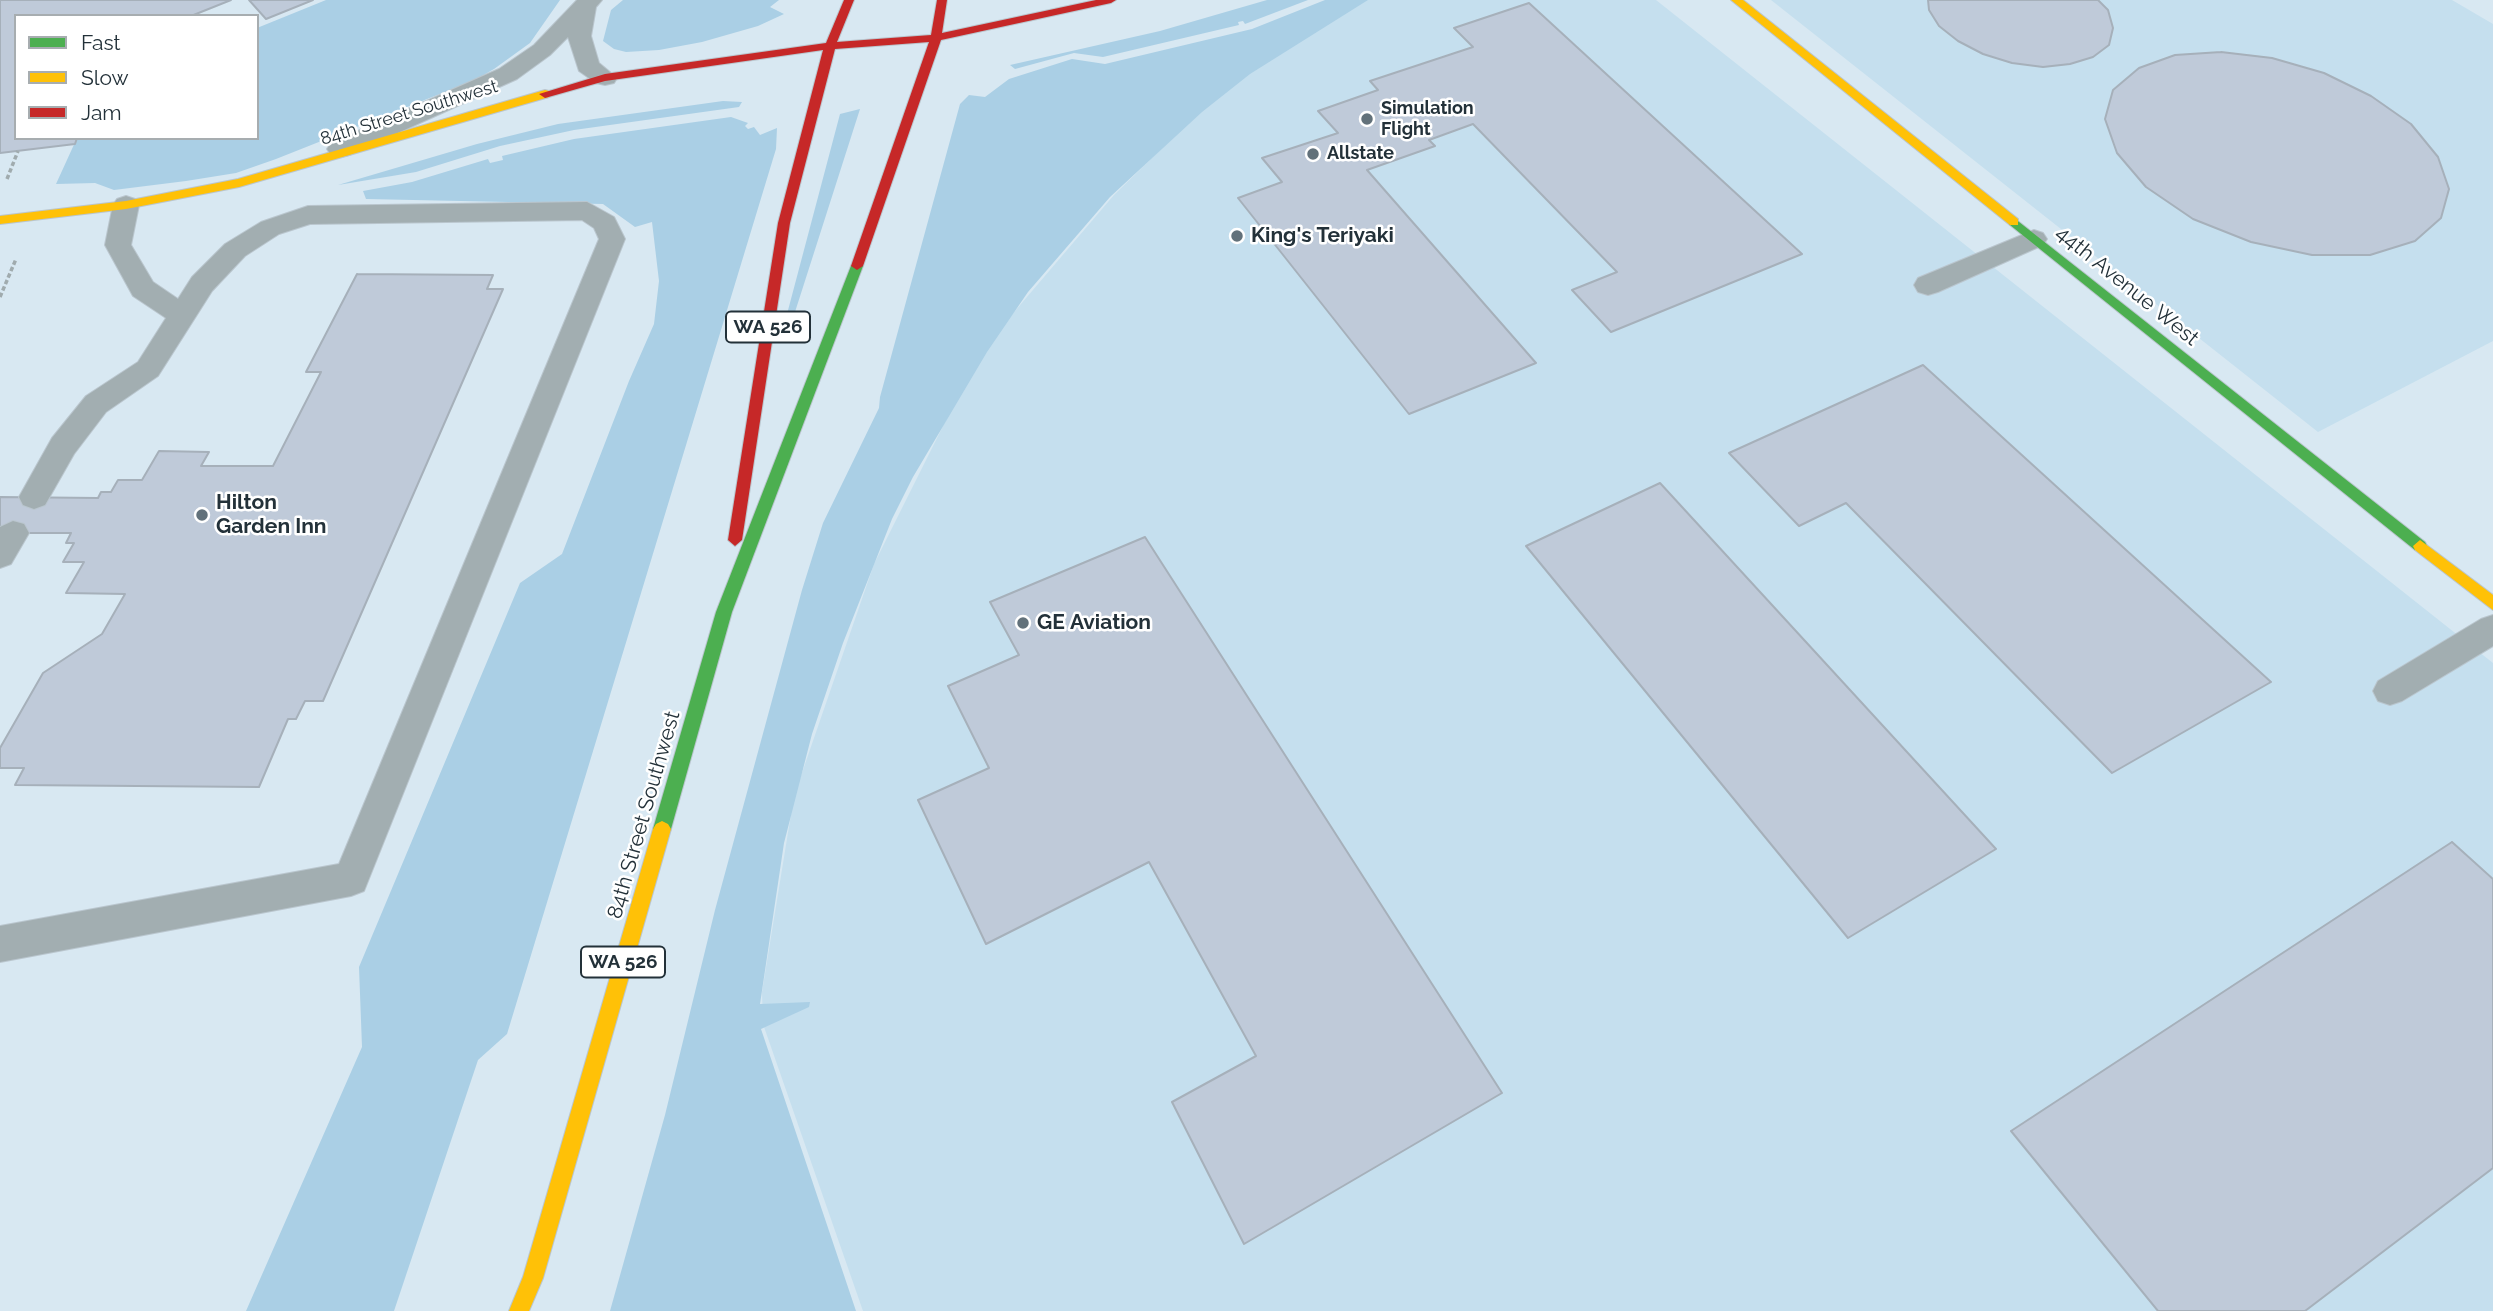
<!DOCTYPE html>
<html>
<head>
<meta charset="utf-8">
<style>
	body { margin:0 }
	#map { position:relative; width:2493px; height:1311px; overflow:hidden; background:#d8e8f2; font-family:Raleway,sans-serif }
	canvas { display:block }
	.legend { position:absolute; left:14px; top:14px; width:245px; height:126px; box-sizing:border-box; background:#fff; border:2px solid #a7adb0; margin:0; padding:9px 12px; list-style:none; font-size:21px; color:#233139 }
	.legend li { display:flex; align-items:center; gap:14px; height:35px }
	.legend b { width:35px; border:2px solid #a7adb0 }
</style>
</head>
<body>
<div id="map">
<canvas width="2493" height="1311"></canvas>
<ul class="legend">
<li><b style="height:9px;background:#4caf50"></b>Fast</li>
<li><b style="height:9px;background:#ffc107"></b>Slow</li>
<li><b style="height:9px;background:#c62828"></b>Jam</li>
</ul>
</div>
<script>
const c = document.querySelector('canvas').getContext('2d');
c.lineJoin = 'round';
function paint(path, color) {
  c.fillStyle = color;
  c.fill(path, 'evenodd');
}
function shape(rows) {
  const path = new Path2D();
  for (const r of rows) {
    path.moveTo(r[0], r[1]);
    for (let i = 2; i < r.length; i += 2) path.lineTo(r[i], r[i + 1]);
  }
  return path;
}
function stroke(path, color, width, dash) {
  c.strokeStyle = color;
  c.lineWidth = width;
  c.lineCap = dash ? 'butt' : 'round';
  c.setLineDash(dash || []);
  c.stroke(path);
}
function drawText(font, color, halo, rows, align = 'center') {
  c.font = font + ' Raleway,sans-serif';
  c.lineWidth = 5;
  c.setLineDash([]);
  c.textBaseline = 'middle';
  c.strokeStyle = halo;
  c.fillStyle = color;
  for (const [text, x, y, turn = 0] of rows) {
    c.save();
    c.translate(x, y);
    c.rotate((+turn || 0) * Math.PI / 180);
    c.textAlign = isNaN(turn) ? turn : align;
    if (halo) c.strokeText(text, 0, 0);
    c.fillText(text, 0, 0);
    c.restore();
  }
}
paint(shape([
	[1359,0,1656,0,2493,663,2493,1311,863,1311,763,1024,762,992,794,796,874,564,980,352,1114,195,1235,77],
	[1771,0,2452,0,2493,24,2493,341,2318,432]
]), '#c5dfee');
paint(shape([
	[326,0,560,0,530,43,494,69,475,80,276,159,236,173,186,181,114,190,95,183,56,184,77,138,257,138,257,28],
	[623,0,779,0,770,7,784,14,758,26,702,42,659,50,626,52,614,49,603,41,611,10],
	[1267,0,1308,0,1245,24,1243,21,1238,22,1239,25,1103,57,1074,53,1015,69,1010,65,1160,31],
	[1325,0,1368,0,1250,74,1202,112,1110,197,1028,292,987,352,913,477,892,519,843,643,812,734,784,843,760,1004,810,1002,809,1007,761,1029,856,1311,610,1311,665,1115,715,910,802,590,823,523,879,408,880,397,960,104,969,95,985,97,1009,79,1072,59,1105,64,1252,29],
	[723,101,742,102,739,107,574,130,500,146,416,172,338,185,477,144,558,124],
	[860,109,787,337,783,339,782,333,840,114],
	[731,117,748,123,745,126,748,129,754,127,760,135,777,128,776,149,507,1034,478,1060,394,1311,246,1311,362,1047,359,967,520,583,562,554,629,381,654,324,659,281,652,222,635,227,603,204,366,199,363,191,412,182,488,159,490,163,503,160,502,156,574,139]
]), '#aacfe5');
const building = shape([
	[0,0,231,0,191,16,16,16,16,138,77,138,75,144,0,153,0,0],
	[249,0,313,0,266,19,249,0],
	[1928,0,2098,0,2108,10,2113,28,2109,45,2093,57,2070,64,2043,67,2012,63,1983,54,1958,41,1939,26,1929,10,1928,0],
	[1529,3,1802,254,1611,332,1572,290,1617,272,1473,124,1429,140,1435,146,1367,170,1536,363,1409,414,1238,198,1282,182,1262,158,1338,133,1318,111,1378,90,1370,81,1473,47,1454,28,1529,3],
	[2221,52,2272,58,2324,73,2371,96,2411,124,2438,157,2449,189,2441,218,2415,241,2370,255,2312,255,2251,242,2193,219,2146,187,2117,153,2105,119,2113,90,2139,68,2175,55,2221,52],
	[357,274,493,275,487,289,503,289,323,701,305,701,296,719,288,719,259,787,15,785,24,768,0,768,0,748,43,673,102,634,125,594,66,593,84,562,63,562,74,543,66,543,71,533,0,533,0,497,98,498,101,492,111,492,118,480,142,480,159,451,209,452,201,466,273,466,321,372,306,372,357,274],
	[1923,365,2271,682,2112,773,1846,503,1799,526,1729,453,1923,365],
	[1660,483,1996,849,1848,938,1526,546,1660,483],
	[1145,537,1502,1093,1244,1244,1172,1102,1256,1056,1149,862,986,944,918,800,989,768,948,686,1019,655,990,602,1145,537],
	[2452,842,2493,879,2493,1168,2305,1311,2158,1311,2011,1131,2452,842]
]);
paint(building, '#bfcad9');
stroke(building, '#a6b0ba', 2);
const lane = shape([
	[577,0,602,0,596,7,591,36,599,63,617,78,614,83,605,85,596,83,579,71,568,37,550,55,517,79,349,155,340,157,331,155,327,149,331,143,499,69,534,45,577,0],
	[126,196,135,199,139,205,131,245,153,282,178,299,192,277,225,244,261,222,308,206,587,202,614,217,625,239,364,891,351,896,0,962,0,926,339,864,599,239,594,228,582,220,310,224,279,234,245,256,212,291,158,376,106,412,74,454,45,505,34,509,23,505,19,497,52,438,86,396,138,362,166,318,133,296,105,245,113,205,117,199,126,196],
	[2034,230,2043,233,2047,239,2043,245,1938,292,1928,295,1918,292,1914,285,1918,278,2034,230],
	[13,521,24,524,29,533,11,564,0,568,0,527,13,521],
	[2493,615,2493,646,2402,701,2390,705,2378,701,2373,691,2378,681,2481,619,2493,615]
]);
const fast = shape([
	[2014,218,2425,542,2427,546,2425,550,2415,550,2010,225,2008,222,2014,218],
	[857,262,863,266,732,612,671,829,668,834,662,837,656,834,653,829,716,612,851,266,857,262]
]);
const slow = shape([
	[1731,0,1743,0,2018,219,2018,225,2010,225,1731,0],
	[545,90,549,91,549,97,239,187,126,209,0,224,0,216,126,201,238,179,545,90],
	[2420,540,2493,595,2493,610,2415,550,2413,546,2420,540],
	[662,821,668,824,671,829,543,1278,529,1311,509,1311,523,1277,653,829,656,824,662,821]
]);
const jam = shape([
	[844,0,854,0,837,42,931,35,937,0,947,0,942,33,1096,0,1116,0,1111,3,941,40,863,266,857,270,851,266,929,42,835,49,790,223,742,540,735,546,728,540,778,223,823,50,605,81,545,98,539,94,605,74,826,43,844,0]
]);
stroke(lane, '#bac6ce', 2);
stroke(fast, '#bac6ce', 2);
stroke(slow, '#bac6ce', 2);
stroke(jam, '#bac6ce', 2);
stroke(shape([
	[7,179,18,151],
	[0,297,16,259]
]), '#a0abae', 3.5, [4.5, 2.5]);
paint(lane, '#a2aeb1');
paint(fast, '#4caf50');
paint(slow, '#ffc107');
paint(jam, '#c62828');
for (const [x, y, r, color] of [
	[1367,119,7,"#62717a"],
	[1313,154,7,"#62717a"],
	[1237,236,7,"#62717a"],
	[202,515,7,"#62717a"],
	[1023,623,7,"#62717a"]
]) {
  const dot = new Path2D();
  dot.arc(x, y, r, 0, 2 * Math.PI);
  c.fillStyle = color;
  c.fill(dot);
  stroke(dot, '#fff', 2.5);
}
drawText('bold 18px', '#233139', '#fff', [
	["Simulation",1381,109],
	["Flight",1381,130],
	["Allstate",1327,154]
], 'left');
drawText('18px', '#233139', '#fff', [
	["84th Street Southwest",409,113,-17]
]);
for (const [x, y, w] of [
	[768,327,84],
	[623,962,84]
]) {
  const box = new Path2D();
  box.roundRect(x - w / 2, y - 15.5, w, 31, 5);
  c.fillStyle = '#fff';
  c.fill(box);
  stroke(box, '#233139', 2);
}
drawText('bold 19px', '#233139', null, [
	["WA 526",768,327],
	["WA 526",623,962]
]);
drawText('bold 21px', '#233139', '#fff', [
	["King's Teriyaki",1251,236],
	["Hilton",216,503],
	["Garden Inn",216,527],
	["GE Aviation",1037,623]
], 'left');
drawText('21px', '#233139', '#fff', [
	["44th Avenue West",2127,286,39],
	["84th Street Southwest",644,815,-74]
]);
</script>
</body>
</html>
